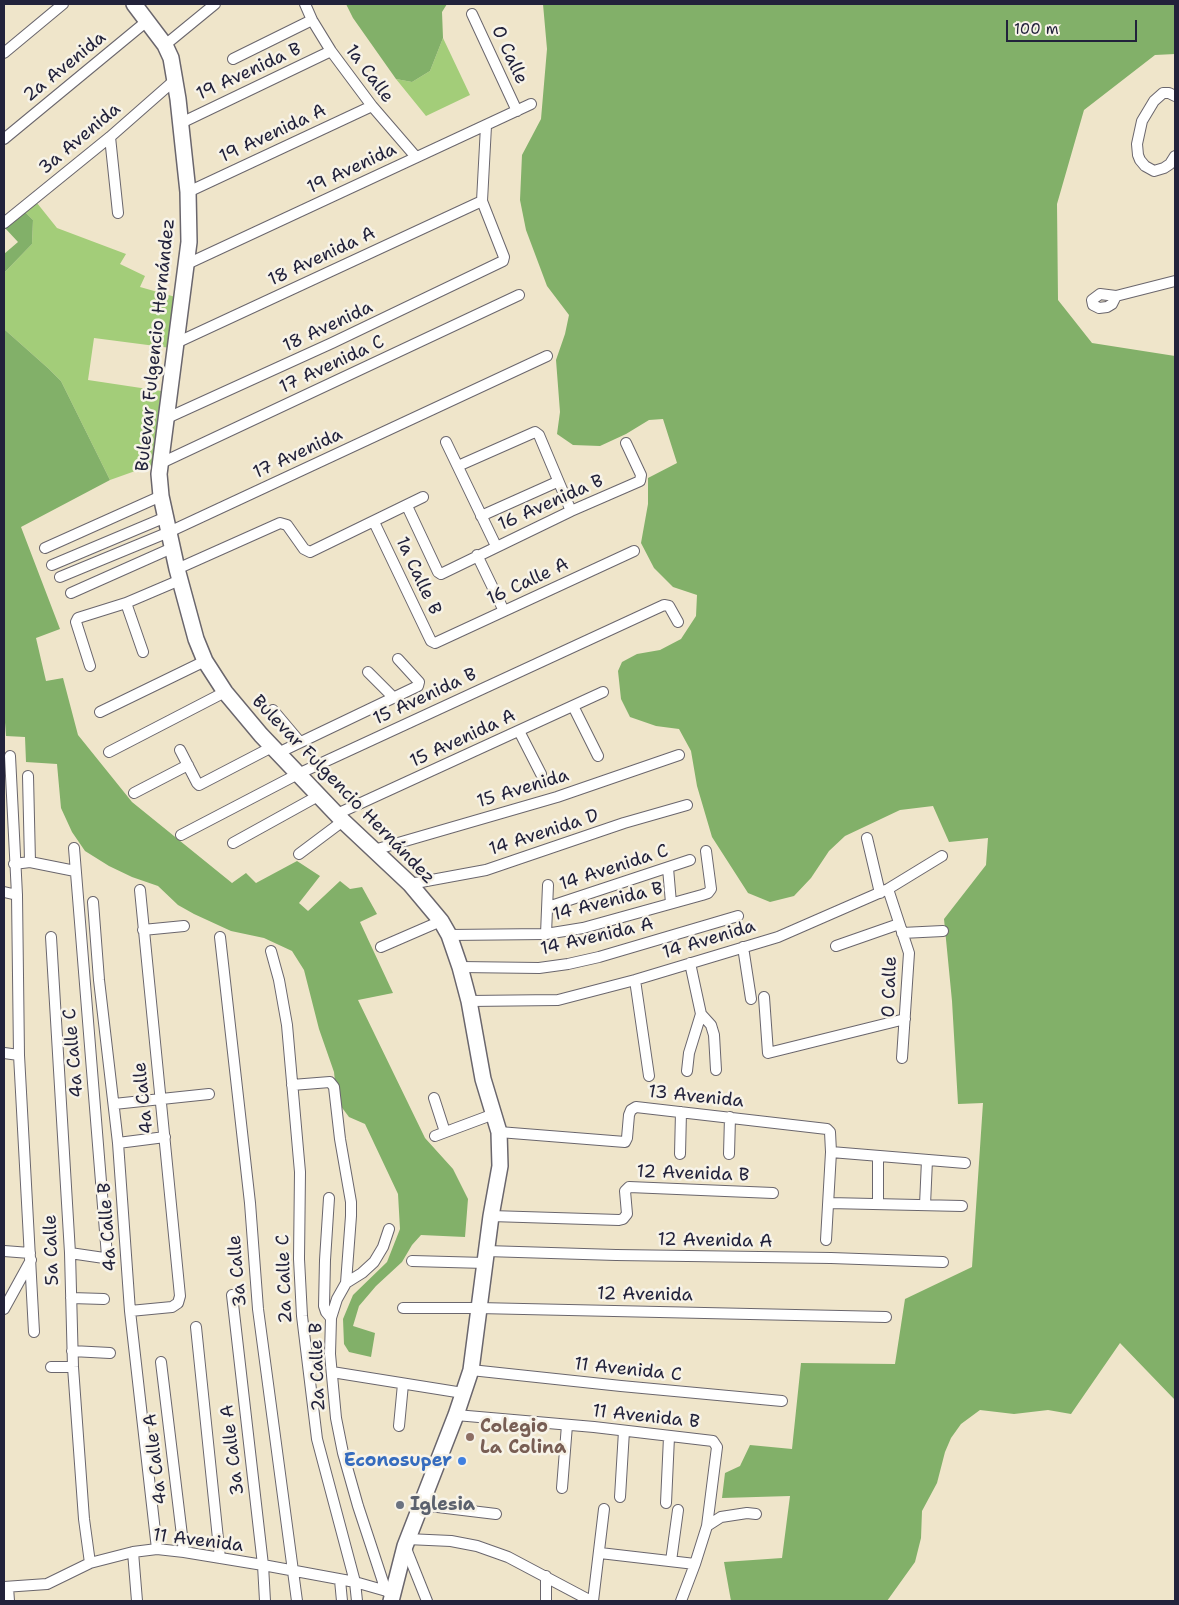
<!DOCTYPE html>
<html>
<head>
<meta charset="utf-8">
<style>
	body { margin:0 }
	#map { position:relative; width:1179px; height:1605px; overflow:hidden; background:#efe5ca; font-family:"Shantell Sans",sans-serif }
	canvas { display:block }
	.frame { position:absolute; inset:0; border:5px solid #22223b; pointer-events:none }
	.scale { position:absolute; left:1006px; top:20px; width:131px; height:22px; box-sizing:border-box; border:2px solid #22223b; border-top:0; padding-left:6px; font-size:15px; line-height:18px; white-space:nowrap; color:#22223b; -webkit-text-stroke:4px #f7f3e8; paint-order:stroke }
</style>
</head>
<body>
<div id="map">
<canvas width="1179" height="1605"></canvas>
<div class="frame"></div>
<div class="scale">100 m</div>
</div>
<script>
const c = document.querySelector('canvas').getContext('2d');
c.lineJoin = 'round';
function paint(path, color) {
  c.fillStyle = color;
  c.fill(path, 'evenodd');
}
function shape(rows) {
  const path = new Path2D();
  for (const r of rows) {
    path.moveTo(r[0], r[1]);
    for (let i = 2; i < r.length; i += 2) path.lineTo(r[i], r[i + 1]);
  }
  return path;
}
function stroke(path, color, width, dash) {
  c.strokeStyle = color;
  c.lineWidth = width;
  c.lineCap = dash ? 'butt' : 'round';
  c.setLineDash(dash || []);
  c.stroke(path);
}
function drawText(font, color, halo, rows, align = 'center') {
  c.font = font + ' "Shantell Sans",sans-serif';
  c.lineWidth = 5;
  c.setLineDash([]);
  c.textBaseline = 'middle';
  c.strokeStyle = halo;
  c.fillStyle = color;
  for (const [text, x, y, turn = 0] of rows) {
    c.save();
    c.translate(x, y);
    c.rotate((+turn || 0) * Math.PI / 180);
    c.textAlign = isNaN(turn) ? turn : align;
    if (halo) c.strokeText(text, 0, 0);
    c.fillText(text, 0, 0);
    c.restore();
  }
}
paint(shape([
	[443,38,470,95,426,116,396,79,412,82,430,71],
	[37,203,57,228,126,254,120,264,145,276,140,287,179,298,171,348,94,338,88,380,161,391,152,465,110,480,61,381,49,369,4,329,4,273,32,244,33,220,25,212]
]), '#a3cd79');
paint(shape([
	[346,4,447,4,442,12,443,38,430,71,412,82,396,79,353,18],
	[543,4,1175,4,1175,54,1155,55,1084,110,1057,204,1058,300,1092,343,1175,356,1175,1400,1120,1343,1071,1414,1048,1410,1014,1414,980,1410,961,1424,951,1438,945,1452,937,1483,922,1511,921,1538,915,1562,887,1601,731,1601,724,1562,782,1558,790,1496,722,1498,725,1473,740,1466,750,1445,792,1449,801,1363,895,1364,905,1299,972,1267,983,1103,958,1104,952,1001,944,919,986,865,988,838,949,842,933,806,900,810,845,836,829,851,811,878,794,896,770,902,748,893,712,837,697,786,691,751,679,729,656,726,630,717,621,699,618,671,622,662,637,654,660,650,681,639,696,616,697,595,673,587,654,568,641,543,648,504,648,478,677,463,663,419,649,420,626,434,600,446,573,445,557,434,560,412,556,360,565,334,569,315,547,286,526,230,520,200,522,155,541,119,547,49],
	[25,212,33,220,32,244,4,273,4,254,18,242,5,228],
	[4,329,49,369,61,381,110,480,21,527,60,629,36,638,46,681,63,678,78,735,132,802,232,883,246,873,256,883,297,861,320,876,299,903,308,911,340,881,350,889,362,887,377,914,360,922,393,993,358,1000,425,1138,453,1169,468,1199,465,1237,421,1235,412,1245,402,1262,376,1286,359,1306,353,1326,375,1333,371,1357,349,1352,344,1344,343,1319,353,1295,387,1262,400,1229,398,1194,365,1124,349,1117,337,1101,334,1072,319,1029,304,970,292,951,264,938,231,931,194,914,178,905,158,886,132,877,109,866,85,851,72,832,61,808,57,764,26,762,25,737,6,736,4,709]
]), '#82b069');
const street = shape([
	[305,4,312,20,331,51,372,106,416,157],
	[472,14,517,111],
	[165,45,215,4],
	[4,53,63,4],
	[233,59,312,20],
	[1175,96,1169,93,1163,93,1154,101,1142,121,1137,144,1138,155,1140,160,1145,166,1154,171,1164,168,1170,164,1175,156],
	[181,123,331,51],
	[110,137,118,213],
	[4,139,147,21],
	[188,192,372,106],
	[4,223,110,137,176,79],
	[187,264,531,104],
	[1116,296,1112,304,1107,307,1099,308,1093,305,1092,300,1100,294,1116,296,1175,281],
	[176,343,482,201],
	[165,419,332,343,503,261,504,257,482,201,486,126],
	[446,442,496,546],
	[159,464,519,295],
	[458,466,535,432,539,435,571,511],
	[407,506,438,572,441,574,571,511,640,481,641,475,626,443],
	[481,516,557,482],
	[374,522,429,637,431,641,435,643,634,551],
	[45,548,161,496],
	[477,555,504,611],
	[52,565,166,517],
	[177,569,280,523,287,525,304,549,310,552,423,497],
	[60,577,169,532,547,356],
	[71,593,172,548],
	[126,603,143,652],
	[90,666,76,622,78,618,126,603,180,580],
	[368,672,394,698],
	[573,706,598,756],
	[273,710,300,742],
	[100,712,205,661],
	[519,731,541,774],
	[180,750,197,783,199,785,272,747],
	[109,752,225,692],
	[278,753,418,686,419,682,398,659],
	[10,756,17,895,19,1055,34,1332],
	[28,776,30,862],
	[134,793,188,765],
	[337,814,603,692],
	[181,835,298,774,664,605,669,606,678,622],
	[867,838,880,893],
	[233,843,318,796],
	[374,850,557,797,679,755],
	[299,854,343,821],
	[14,864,30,862,75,871],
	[668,868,671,903],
	[410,884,486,870,624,823,687,805],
	[888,889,909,953,902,1058],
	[4,892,17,895],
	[93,902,99,980,118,1143,130,1311,157,1549],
	[548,907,690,860],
	[143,930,184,926],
	[902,933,943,931],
	[546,934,548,885],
	[449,935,546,934,583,928,702,895,708,893,711,889,706,851],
	[51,937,70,1253,73,1367,84,1519,90,1563],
	[220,937,250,1203,258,1309,297,1601],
	[836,946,899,924],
	[381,947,441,921],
	[743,947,751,999],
	[271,951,279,980,287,1025,300,1172,299,1259,302,1316,317,1439,355,1582,357,1601],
	[460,967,539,968,568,964,599,957,738,916],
	[635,980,649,1076],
	[764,997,768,1053,905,1019],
	[469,1001,558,1000,635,980,778,937,888,889,942,856],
	[701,1014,711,1025,714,1035,716,1070],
	[4,1053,19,1055],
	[687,1071,689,1053,701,1014,690,963],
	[292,1085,330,1082,334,1087,340,1139,351,1202,351,1216,346,1283,337,1299,331,1318,330,1354,336,1418,343,1453,358,1506,386,1591],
	[434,1098,445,1132],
	[114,1104,209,1094],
	[499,1132,625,1142,627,1138,629,1115,631,1110,636,1107,827,1129,830,1132,831,1152,826,1240],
	[435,1136,494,1114],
	[118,1143,165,1137],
	[831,1152,965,1163],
	[680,1154,681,1112],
	[729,1154,730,1117],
	[329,1198,325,1260,324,1306,326,1312,331,1318],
	[829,1203,962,1206],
	[878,1204,878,1156],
	[925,1205,927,1160],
	[491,1216,619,1220,623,1219,627,1214,625,1191,629,1187,773,1193],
	[4,1251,30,1253],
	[486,1251,616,1255,831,1258,943,1262],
	[70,1253,104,1258,107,1256,74,848],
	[412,1261,485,1263],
	[346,1283,362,1273,374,1262,383,1247,389,1229],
	[232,1295,263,1565,265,1601],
	[71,1298,104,1299],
	[403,1308,478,1308,886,1317],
	[4,1309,31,1260],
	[130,1311,172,1307,178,1303,180,1296,140,890],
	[196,1327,220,1558],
	[72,1351,110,1353],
	[161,1362,184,1552],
	[51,1367,73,1367],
	[471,1370,621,1386,782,1401],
	[332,1372,463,1393],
	[456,1415,594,1427,713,1441,717,1447,707,1526,695,1564,681,1601],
	[399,1426,403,1384],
	[562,1488,567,1425],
	[620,1497,624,1431],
	[666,1503,669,1437],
	[421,1505,496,1514],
	[707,1526,721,1517,747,1513,756,1514],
	[407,1539,451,1541,477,1546,508,1557,591,1601],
	[405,1546,427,1601],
	[133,1552,137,1601],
	[600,1553,695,1564],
	[671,1561,678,1510],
	[546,1576,546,1601],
	[340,1580,342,1601],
	[4,1587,47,1584,90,1563,133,1552,157,1549,184,1552,263,1565,355,1582,390,1592],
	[8,1587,9,1601],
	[593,1601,604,1509]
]);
const secondary = shape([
	[134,4,165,45,171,58,178,99,188,192,189,242,159,474,161,496,177,569,196,639,205,661,225,692,261,735,343,821,410,884,441,921,449,935,460,967,469,1001,483,1079,499,1132,500,1166,491,1216,471,1370,456,1415,405,1546,391,1601]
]);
stroke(street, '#6a666d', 12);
stroke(secondary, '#6a666d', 18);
stroke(street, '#fff', 10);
stroke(secondary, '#fff', 15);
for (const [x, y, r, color] of [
	[470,1437,5,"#8d6e63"],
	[462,1461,5,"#3f7fe0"],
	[400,1505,5,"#6b7280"]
]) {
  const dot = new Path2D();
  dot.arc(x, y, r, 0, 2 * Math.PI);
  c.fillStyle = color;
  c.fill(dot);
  stroke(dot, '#f7f3e8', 2);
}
drawText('18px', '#22223b', '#f7f3e8', [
	["0 Calle",509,55,65],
	["2a Avenida",65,67,-39],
	["19 Avenida B",249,72,-25],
	["1a Calle",369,74,53],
	["19 Avenida A",273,134,-25],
	["3a Avenida",80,139,-40],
	["19 Avenida",352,169,-25],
	["18 Avenida A",322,257,-25],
	["18 Avenida",328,327,-25],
	["Bulevar Fulgencio Hernández",156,345,-84],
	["17 Avenida C",332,365,-25],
	["17 Avenida",298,454,-25],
	["16 Avenida B",551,503,-24],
	["1a Calle B",418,576,65],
	["16 Calle A",528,582,-25],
	["15 Avenida B",425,697,-25],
	["15 Avenida A",463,739,-25],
	["15 Avenida",523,789,-17],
	["Bulevar Fulgencio Hernández",343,790,46],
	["14 Avenida D",544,833,-18],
	["14 Avenida C",614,868,-18],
	["14 Avenida B",608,902,-14],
	["14 Avenida A",597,937,-13],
	["14 Avenida",709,940,-17],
	["0 Calle",890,987,-88],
	["4a Calle C",74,1053,-95],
	["13 Avenida",696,1097,6],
	["4a Calle",144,1098,-96],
	["12 Avenida B",693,1174,2],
	["4a Calle B",108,1227,-94],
	["12 Avenida A",715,1241,1],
	["5a Calle",52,1250,-92],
	["3a Calle",238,1271,-95],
	["2a Calle C",285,1279,-92],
	["12 Avenida",645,1295,1],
	["2a Calle B",318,1367,-92],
	["11 Avenida C",628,1370,6],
	["11 Avenida B",646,1417,6],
	["3a Calle A",233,1450,-97],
	["4a Calle A",156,1459,-97],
	["11 Avenida",198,1541,7]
]);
drawText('bold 18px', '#785e54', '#f7f3e8', [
	["Colegio",480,1427],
	["La Colina",480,1448]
], 'left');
drawText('bold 18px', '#366cbe', '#f7f3e8', [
	["Econosuper",452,1461]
], 'right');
drawText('bold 18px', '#5b616d', '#f7f3e8', [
	["Iglesia",410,1505]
], 'left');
</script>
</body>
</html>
